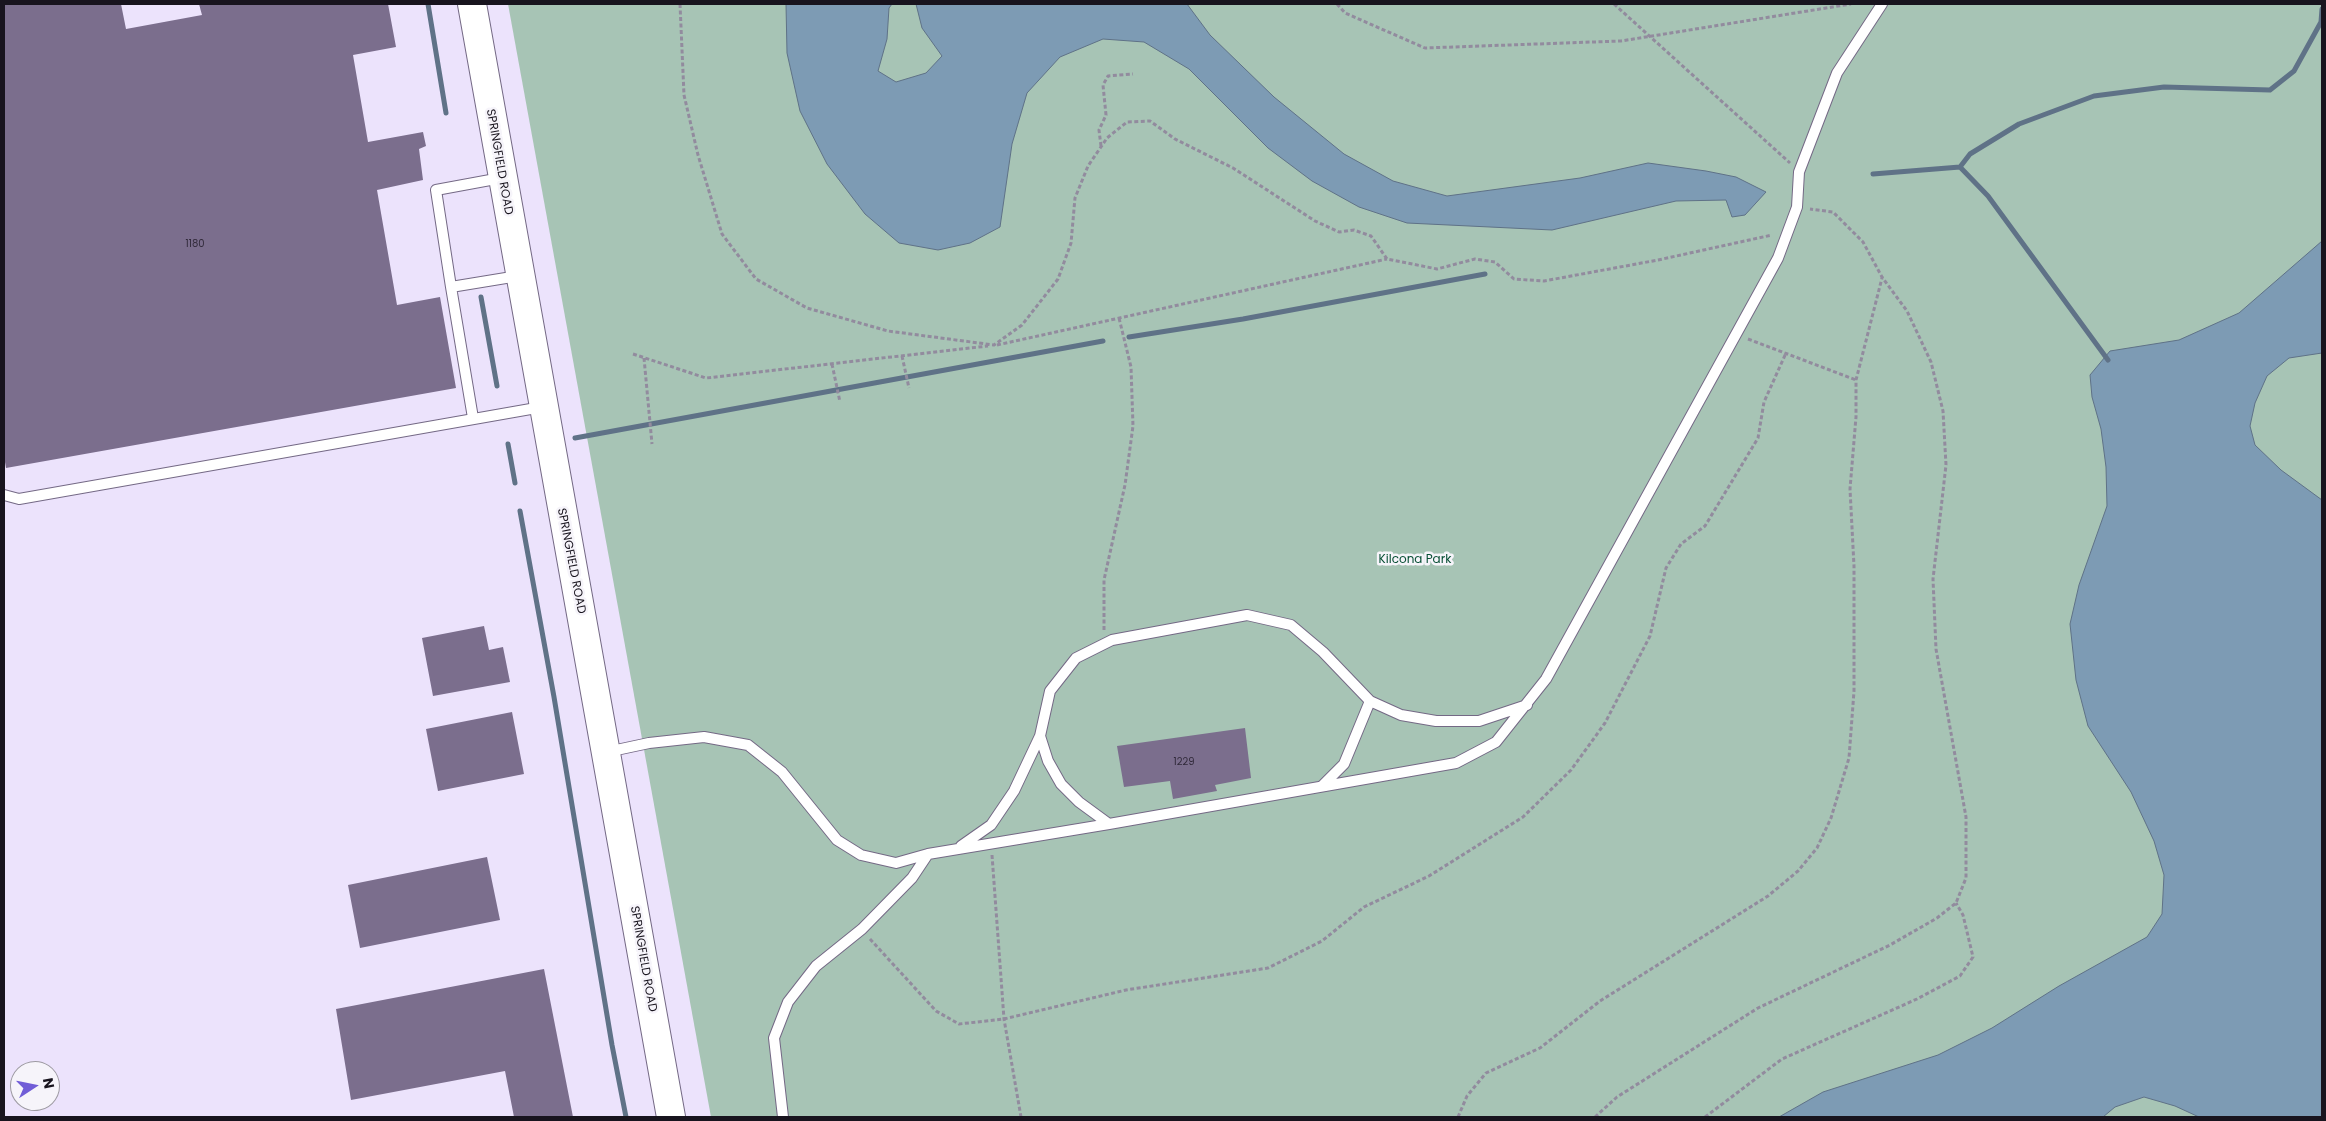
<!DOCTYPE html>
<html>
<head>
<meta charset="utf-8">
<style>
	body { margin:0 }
	#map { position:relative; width:2326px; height:1121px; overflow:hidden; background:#ece3fc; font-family:Poppins,sans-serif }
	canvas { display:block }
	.frame { position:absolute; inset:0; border:5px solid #18141e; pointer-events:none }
	.north { position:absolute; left:10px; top:1061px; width:50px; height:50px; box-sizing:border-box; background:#f6f4fa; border:1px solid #9d9aa2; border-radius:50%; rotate:79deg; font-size:14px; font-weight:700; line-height:20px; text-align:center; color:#18141e }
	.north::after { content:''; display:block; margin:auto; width:18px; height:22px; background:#715dd7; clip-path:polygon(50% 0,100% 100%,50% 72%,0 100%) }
</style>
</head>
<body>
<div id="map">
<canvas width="2326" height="1121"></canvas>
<div class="frame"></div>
<div class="north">N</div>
</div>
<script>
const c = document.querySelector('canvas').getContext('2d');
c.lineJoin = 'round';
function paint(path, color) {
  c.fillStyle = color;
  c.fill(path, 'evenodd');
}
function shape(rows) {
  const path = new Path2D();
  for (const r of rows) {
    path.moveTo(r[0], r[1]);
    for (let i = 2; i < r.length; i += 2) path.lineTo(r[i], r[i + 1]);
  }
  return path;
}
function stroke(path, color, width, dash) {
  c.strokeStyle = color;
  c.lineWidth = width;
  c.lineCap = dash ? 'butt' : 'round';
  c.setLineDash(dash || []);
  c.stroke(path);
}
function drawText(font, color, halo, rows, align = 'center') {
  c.font = font + ' Poppins,sans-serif';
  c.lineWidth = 5;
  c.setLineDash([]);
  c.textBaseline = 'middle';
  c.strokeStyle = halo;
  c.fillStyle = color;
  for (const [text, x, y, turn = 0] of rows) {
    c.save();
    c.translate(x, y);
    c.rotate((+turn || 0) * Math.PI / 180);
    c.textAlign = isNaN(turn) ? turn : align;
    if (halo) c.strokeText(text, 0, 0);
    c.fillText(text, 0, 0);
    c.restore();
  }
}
paint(shape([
	[508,4,2322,4,2322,1117,711,1117]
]), '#a7c4b5');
const water = shape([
	[786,4,892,4,889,8,887,39,878,71,896,82,926,73,942,56,922,28,916,4,1187,4,1210,35,1274,97,1344,154,1393,181,1447,196,1580,178,1648,163,1706,171,1736,177,1766,192,1745,215,1732,217,1726,200,1676,201,1552,230,1407,223,1359,207,1312,181,1268,148,1189,69,1144,42,1103,39,1060,57,1027,93,1012,144,1000,227,970,243,938,250,899,243,865,214,827,164,800,111,787,53,786,4],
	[2322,241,2322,353,2289,358,2267,376,2255,403,2250,426,2255,445,2281,470,2322,500,2322,1117,2199,1117,2175,1106,2144,1097,2115,1107,2103,1117,1779,1117,1823,1092,1938,1055,1992,1028,2059,986,2147,937,2162,914,2164,875,2154,841,2131,792,2088,726,2076,680,2070,624,2079,585,2107,506,2106,467,2101,429,2092,397,2090,375,2110,351,2179,340,2239,313,2322,241]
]);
paint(water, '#7d9bb4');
stroke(water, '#5f7287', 1);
stroke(shape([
	[428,4,446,113],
	[1960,167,1970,154,2019,124,2094,96,2164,87,2270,90,2294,71,2321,22,2322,9],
	[1873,174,1960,167,1988,196,2108,360],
	[481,297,497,386],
	[1129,337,1243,319,1485,274],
	[575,438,1103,341],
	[508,444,515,483],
	[520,511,554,697,612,1045,626,1117]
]), '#5f7287', 5);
paint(shape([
	[4,4,121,4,126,29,202,15,199,4,388,4,396,47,353,55,368,142,423,132,426,146,419,149,423,180,377,190,397,305,440,297,456,388,6,468,4,456],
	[484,626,489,650,503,647,510,682,433,696,422,638],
	[512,712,524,774,438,791,426,729],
	[1245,728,1251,778,1215,785,1217,791,1173,799,1170,781,1124,787,1117,746],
	[487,857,500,920,360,948,348,885],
	[544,969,573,1117,514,1117,505,1071,351,1100,336,1009]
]), '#7b6e8d');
const lane = shape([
	[501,178,436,190,451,287,518,276],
	[451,287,473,418],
	[4,495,19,499,542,407],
	[1040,736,1048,761,1061,784,1079,802,1109,824],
	[607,752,649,743,704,737,748,745,782,772,837,840,861,855,896,863,928,854,1109,824,1456,763,1496,742,1546,679,1778,258,1797,207,1799,172,1837,73,1882,4],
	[1322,786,1344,764,1370,701],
	[961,846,991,825,1014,791,1040,736,1050,691,1076,658,1112,640,1247,615,1291,625,1323,652,1370,701,1401,715,1436,721,1479,721,1527,705],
	[783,1117,774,1038,788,1002,816,966,862,929,912,878,928,854]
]);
const secondary = shape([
	[472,4,671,1117]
]);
stroke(lane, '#746985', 12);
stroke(secondary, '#746985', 30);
stroke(shape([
	[680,4,684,95,698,155,722,234,756,279,807,308,888,331,994,345,1022,325,1058,279,1071,243,1075,198,1088,166,1107,138,1127,122,1150,121,1175,139,1233,168,1315,221,1339,232,1354,230,1371,236,1387,259,1437,269,1475,259,1495,262,1514,279,1544,281,1658,260,1772,235],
	[1337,4,1345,13,1425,48,1621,41,1851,4],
	[1614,4,1790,163],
	[1101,146,1099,130,1106,115,1103,85,1108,76,1133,74],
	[1748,339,1856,380],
	[997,345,1387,259],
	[633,354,706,378,988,346],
	[902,356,909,388],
	[644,358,652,444],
	[832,364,840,402],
	[1104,630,1104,580,1125,485,1133,426,1131,367,1119,318],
	[992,855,1004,1019,1021,1117],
	[870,939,936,1011,959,1024,1004,1019,1126,990,1268,968,1322,941,1364,907,1429,876,1523,817,1571,770,1605,723,1650,636,1666,568,1681,544,1705,526,1758,438,1764,402,1786,353],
	[1458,1117,1467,1096,1486,1073,1540,1048,1600,1001,1768,896,1798,871,1817,848,1831,818,1849,758,1854,691,1854,566,1850,489,1856,417,1856,380,1882,278],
	[1595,1117,1617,1097,1758,1008,1890,945,1937,918,1956,903,1966,878,1966,817,1936,649,1933,579,1946,465,1943,411,1931,362,1907,311,1882,277,1863,242,1833,212,1810,209],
	[1705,1117,1782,1059,1917,999,1960,976,1973,957,1963,915,1956,903]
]), '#928b9e', 3, [4, 2.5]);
stroke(lane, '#fff', 10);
stroke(secondary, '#fff', 28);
drawText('10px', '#312a3a', null, [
	["1180",195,244],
	["1229",1184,762]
]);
drawText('12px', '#18141e', '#f6f4fa', [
	["SPRINGFIELD ROAD",499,162,80],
	["SPRINGFIELD ROAD",571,561,79],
	["SPRINGFIELD ROAD",643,959,80]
]);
drawText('12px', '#074f34', '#f6f4fa', [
	["Kilcona Park",1415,560]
]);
</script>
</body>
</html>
